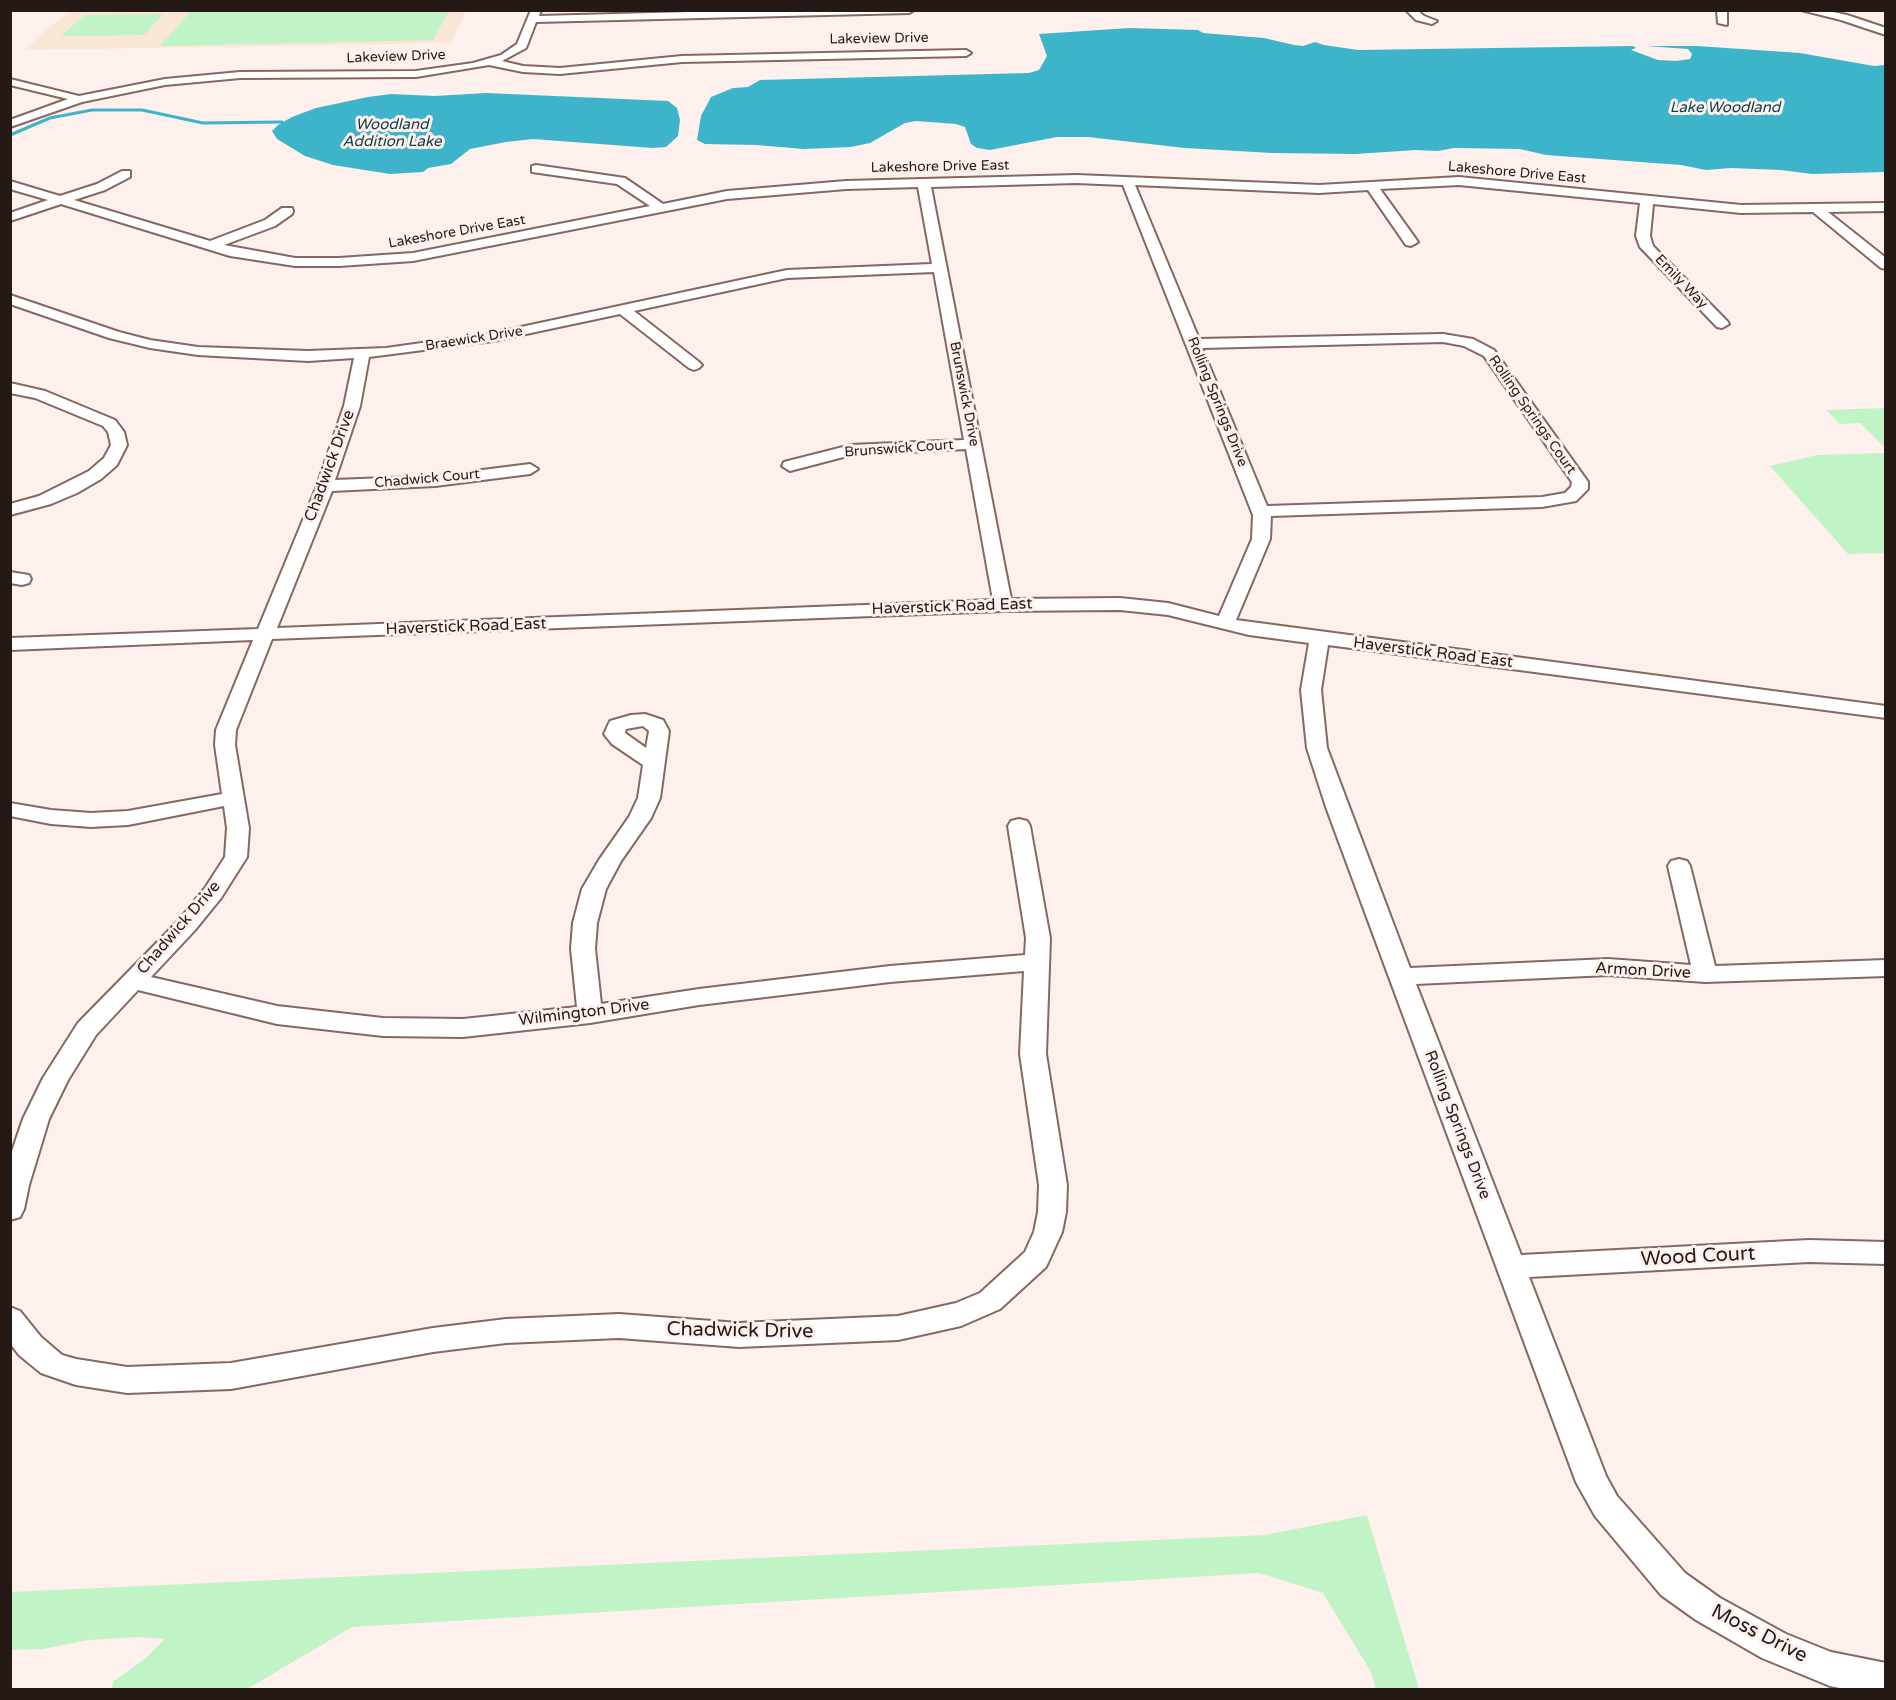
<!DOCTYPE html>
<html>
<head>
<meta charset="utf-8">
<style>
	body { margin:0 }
	#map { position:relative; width:1896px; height:1700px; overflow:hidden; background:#fef0ec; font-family:"Varela Round",sans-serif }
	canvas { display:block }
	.frame { position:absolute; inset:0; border:12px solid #241915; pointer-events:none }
</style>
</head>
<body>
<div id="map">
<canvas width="1896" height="1700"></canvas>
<div class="frame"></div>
</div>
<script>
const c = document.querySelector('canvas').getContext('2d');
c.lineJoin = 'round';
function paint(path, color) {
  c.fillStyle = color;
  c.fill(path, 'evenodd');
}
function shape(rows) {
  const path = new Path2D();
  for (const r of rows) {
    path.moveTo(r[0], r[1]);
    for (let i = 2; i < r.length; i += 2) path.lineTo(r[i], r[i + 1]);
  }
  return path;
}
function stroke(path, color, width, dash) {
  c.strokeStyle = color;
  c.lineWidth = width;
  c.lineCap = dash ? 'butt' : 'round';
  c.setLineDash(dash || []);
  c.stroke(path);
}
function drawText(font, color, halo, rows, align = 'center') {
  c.font = font + ' "Varela Round",sans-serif';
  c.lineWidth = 6;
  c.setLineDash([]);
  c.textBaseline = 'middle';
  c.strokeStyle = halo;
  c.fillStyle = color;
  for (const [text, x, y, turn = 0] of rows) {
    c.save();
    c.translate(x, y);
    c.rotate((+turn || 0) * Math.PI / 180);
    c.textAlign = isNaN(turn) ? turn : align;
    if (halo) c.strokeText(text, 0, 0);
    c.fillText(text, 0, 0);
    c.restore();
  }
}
paint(shape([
	[69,11,466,11,451,43,24,50]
]), '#f9e6d6');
paint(shape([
	[191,11,191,10,449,11,433,40,160,46],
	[163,14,144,35,61,36,85,15],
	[1885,408,1885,448,1860,423,1840,424,1826,410],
	[1885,453,1885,553,1848,554,1770,466,1817,455],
	[1367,1515,1419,1689,1376,1689,1371,1672,1323,1593,1259,1573,352,1627,247,1689,112,1689,113,1682,146,1658,165,1639,140,1637,88,1640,43,1649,11,1650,11,1592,1265,1535]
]), '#c0f3c5');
paint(shape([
	[1129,28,1198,30,1203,33,1264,38,1294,45,1303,46,1315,42,1324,45,1358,50,1633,46,1636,48,1631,50,1658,60,1676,61,1690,59,1692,54,1688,49,1646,46,1697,46,1800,53,1874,66,1885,65,1885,172,1812,174,1781,170,1731,168,1706,170,1681,165,1546,155,1520,149,1454,148,1438,151,1416,150,1356,154,1272,153,1185,148,1088,137,1057,137,990,150,977,148,971,144,965,127,956,124,916,121,905,123,870,143,851,147,804,149,756,145,705,144,697,140,701,116,711,97,733,88,748,87,760,80,1029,73,1039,70,1047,56,1039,34],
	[486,93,668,101,677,108,680,120,678,136,666,147,653,148,533,139,506,142,470,149,451,164,428,168,423,172,390,174,333,165,305,156,277,139,272,131,278,125,292,117,316,108,368,97,391,94,435,96]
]), '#3eb4cb');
stroke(shape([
	[10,135,50,118,92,110,142,110,203,123,282,122]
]), '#3eb4cb', 3);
const street = shape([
	[531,10,541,10,539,16,765,10,914,10,909,13,536,22,526,48,502,61,523,66,560,68,682,56,966,50,971,53,966,56,682,62,560,74,523,72,489,65,416,77,240,78,165,85,82,102,10,127,10,120,68,99,10,85,10,79,79,96,165,79,240,72,416,71,473,63,501,55,517,44,531,10],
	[1406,10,1417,10,1424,16,1437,21,1432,24,1416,20,1406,10],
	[1717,10,1727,10,1727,25,1718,23,1717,10],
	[1801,10,1824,10,1847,15,1886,28,1886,35,1841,20,1801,10],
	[536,165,625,178,663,204,727,191,846,181,1077,175,1319,185,1459,177,1741,205,1886,203,1886,211,1828,212,1886,258,1886,269,1881,268,1813,212,1741,213,1653,204,1650,236,1653,246,1727,321,1729,324,1722,328,1717,327,1640,247,1636,236,1640,203,1459,185,1380,189,1418,242,1411,246,1406,245,1368,190,1319,193,1135,185,1199,339,1443,334,1473,339,1494,350,1588,482,1588,489,1576,501,1542,507,1271,516,1270,539,1236,620,1886,706,1886,718,1328,645,1321,690,1327,748,1410,968,1608,959,1691,965,1668,866,1671,861,1679,859,1687,861,1690,866,1715,966,1886,960,1886,976,1705,982,1608,975,1416,984,1521,1255,1809,1240,1886,1242,1886,1264,1809,1262,1529,1277,1606,1476,1617,1496,1685,1573,1720,1598,1786,1634,1831,1652,1886,1663,1886,1690,1849,1690,1830,1686,1762,1658,1696,1620,1661,1595,1595,1516,1576,1482,1326,807,1307,748,1301,690,1309,643,1249,635,1168,615,1120,610,1003,611,272,639,236,730,235,745,249,828,247,857,221,898,195,930,151,977,277,1006,383,1018,463,1019,577,1007,571,949,573,923,582,889,599,860,629,817,638,798,643,765,612,744,604,734,610,721,631,715,645,714,663,720,669,731,660,798,651,818,621,861,606,889,597,923,595,949,601,1004,699,989,890,966,1025,955,1026,938,1008,826,1011,821,1019,819,1027,821,1030,826,1050,938,1046,1054,1067,1185,1066,1212,1062,1232,1046,1267,1000,1309,961,1326,898,1340,739,1347,619,1338,506,1343,433,1352,231,1389,127,1393,76,1385,41,1373,19,1355,10,1343,10,1307,20,1311,41,1337,62,1355,76,1359,127,1367,231,1363,433,1328,506,1319,619,1314,739,1323,898,1316,956,1303,980,1293,1025,1252,1034,1232,1038,1212,1039,1185,1020,1054,1024,971,890,982,699,1005,590,1023,463,1037,383,1036,277,1024,138,990,96,1035,68,1080,49,1119,29,1185,24,1209,20,1217,10,1220,10,1157,23,1119,43,1078,78,1023,179,920,205,888,225,857,227,828,224,806,128,825,91,827,51,824,10,816,10,803,51,810,91,813,128,811,222,794,215,745,216,730,253,640,10,650,10,638,258,629,317,486,344,406,354,358,308,361,198,355,150,348,109,338,10,304,10,295,119,332,150,340,198,347,308,351,386,348,493,333,787,270,932,264,918,187,846,189,727,199,413,261,339,266,295,266,230,256,61,204,10,221,10,213,48,200,10,189,10,181,60,196,97,184,122,171,130,171,130,177,105,190,74,200,210,241,265,220,282,208,292,208,293,211,292,214,275,226,224,245,295,258,339,258,413,253,650,206,617,184,532,172,532,166,536,165],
	[1077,183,1123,185,1253,515,1252,539,1219,616,1168,603,1120,598,1011,599,931,187,1077,183],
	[934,272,964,440,851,445,784,462,782,466,790,471,851,455,966,449,993,600,277,628,332,491,435,486,530,474,538,469,530,464,435,476,335,480,360,406,369,357,493,341,620,314,689,368,694,370,699,368,702,365,699,362,634,311,787,278,934,272],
	[1443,342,1464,346,1484,356,1572,482,1571,487,1565,493,1542,497,1267,506,1202,348,1443,342],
	[643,726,649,731,646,748,625,733,626,729,643,726],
	[10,383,45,391,115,420,124,432,127,445,117,465,101,479,77,493,51,504,10,515,10,504,39,496,89,471,104,458,111,445,108,432,103,426,35,398,10,393,10,383],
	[10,572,29,575,31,579,29,583,22,585,10,583,10,572]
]);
stroke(street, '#86685e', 4);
paint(street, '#fff');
drawText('14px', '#241915', '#fef0ec', [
	["Lakeview Drive",879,39,-1],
	["Lakeview Drive",396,57,-2],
	["Lakeshore Drive East",940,167,-1],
	["Lakeshore Drive East",1517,173,5],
	["Lakeshore Drive East",457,232,-10],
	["Emily Way",1681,282,46],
	["Braewick Drive",474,339,-9],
	["Brunswick Drive",964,394,79],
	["Rolling Springs Drive",1217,402,68],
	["Rolling Springs Court",1532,415,55],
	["Brunswick Court",899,449,-4],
	["Chadwick Court",427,479,-5]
]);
drawText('italic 15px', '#0c404a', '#fef0ec', [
	["Lake Woodland",1725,108],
	["Woodland",392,125],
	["Addition Lake",392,142]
]);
drawText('16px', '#241915', '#fef0ec', [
	["Chadwick Drive",330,466,-70],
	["Haverstick Road East",952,607,-2],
	["Haverstick Road East",466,627,-2],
	["Haverstick Road East",1433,653,7],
	["Chadwick Drive",179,928,-49],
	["Armon Drive",1643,971,3],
	["Wilmington Drive",584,1013,-7],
	["Rolling Springs Drive",1457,1125,69]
]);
drawText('20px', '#241915', '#fef0ec', [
	["Wood Court",1698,1257,-3],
	["Chadwick Drive",740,1331,1],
	["Moss Drive",1759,1634,27]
]);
</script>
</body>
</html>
